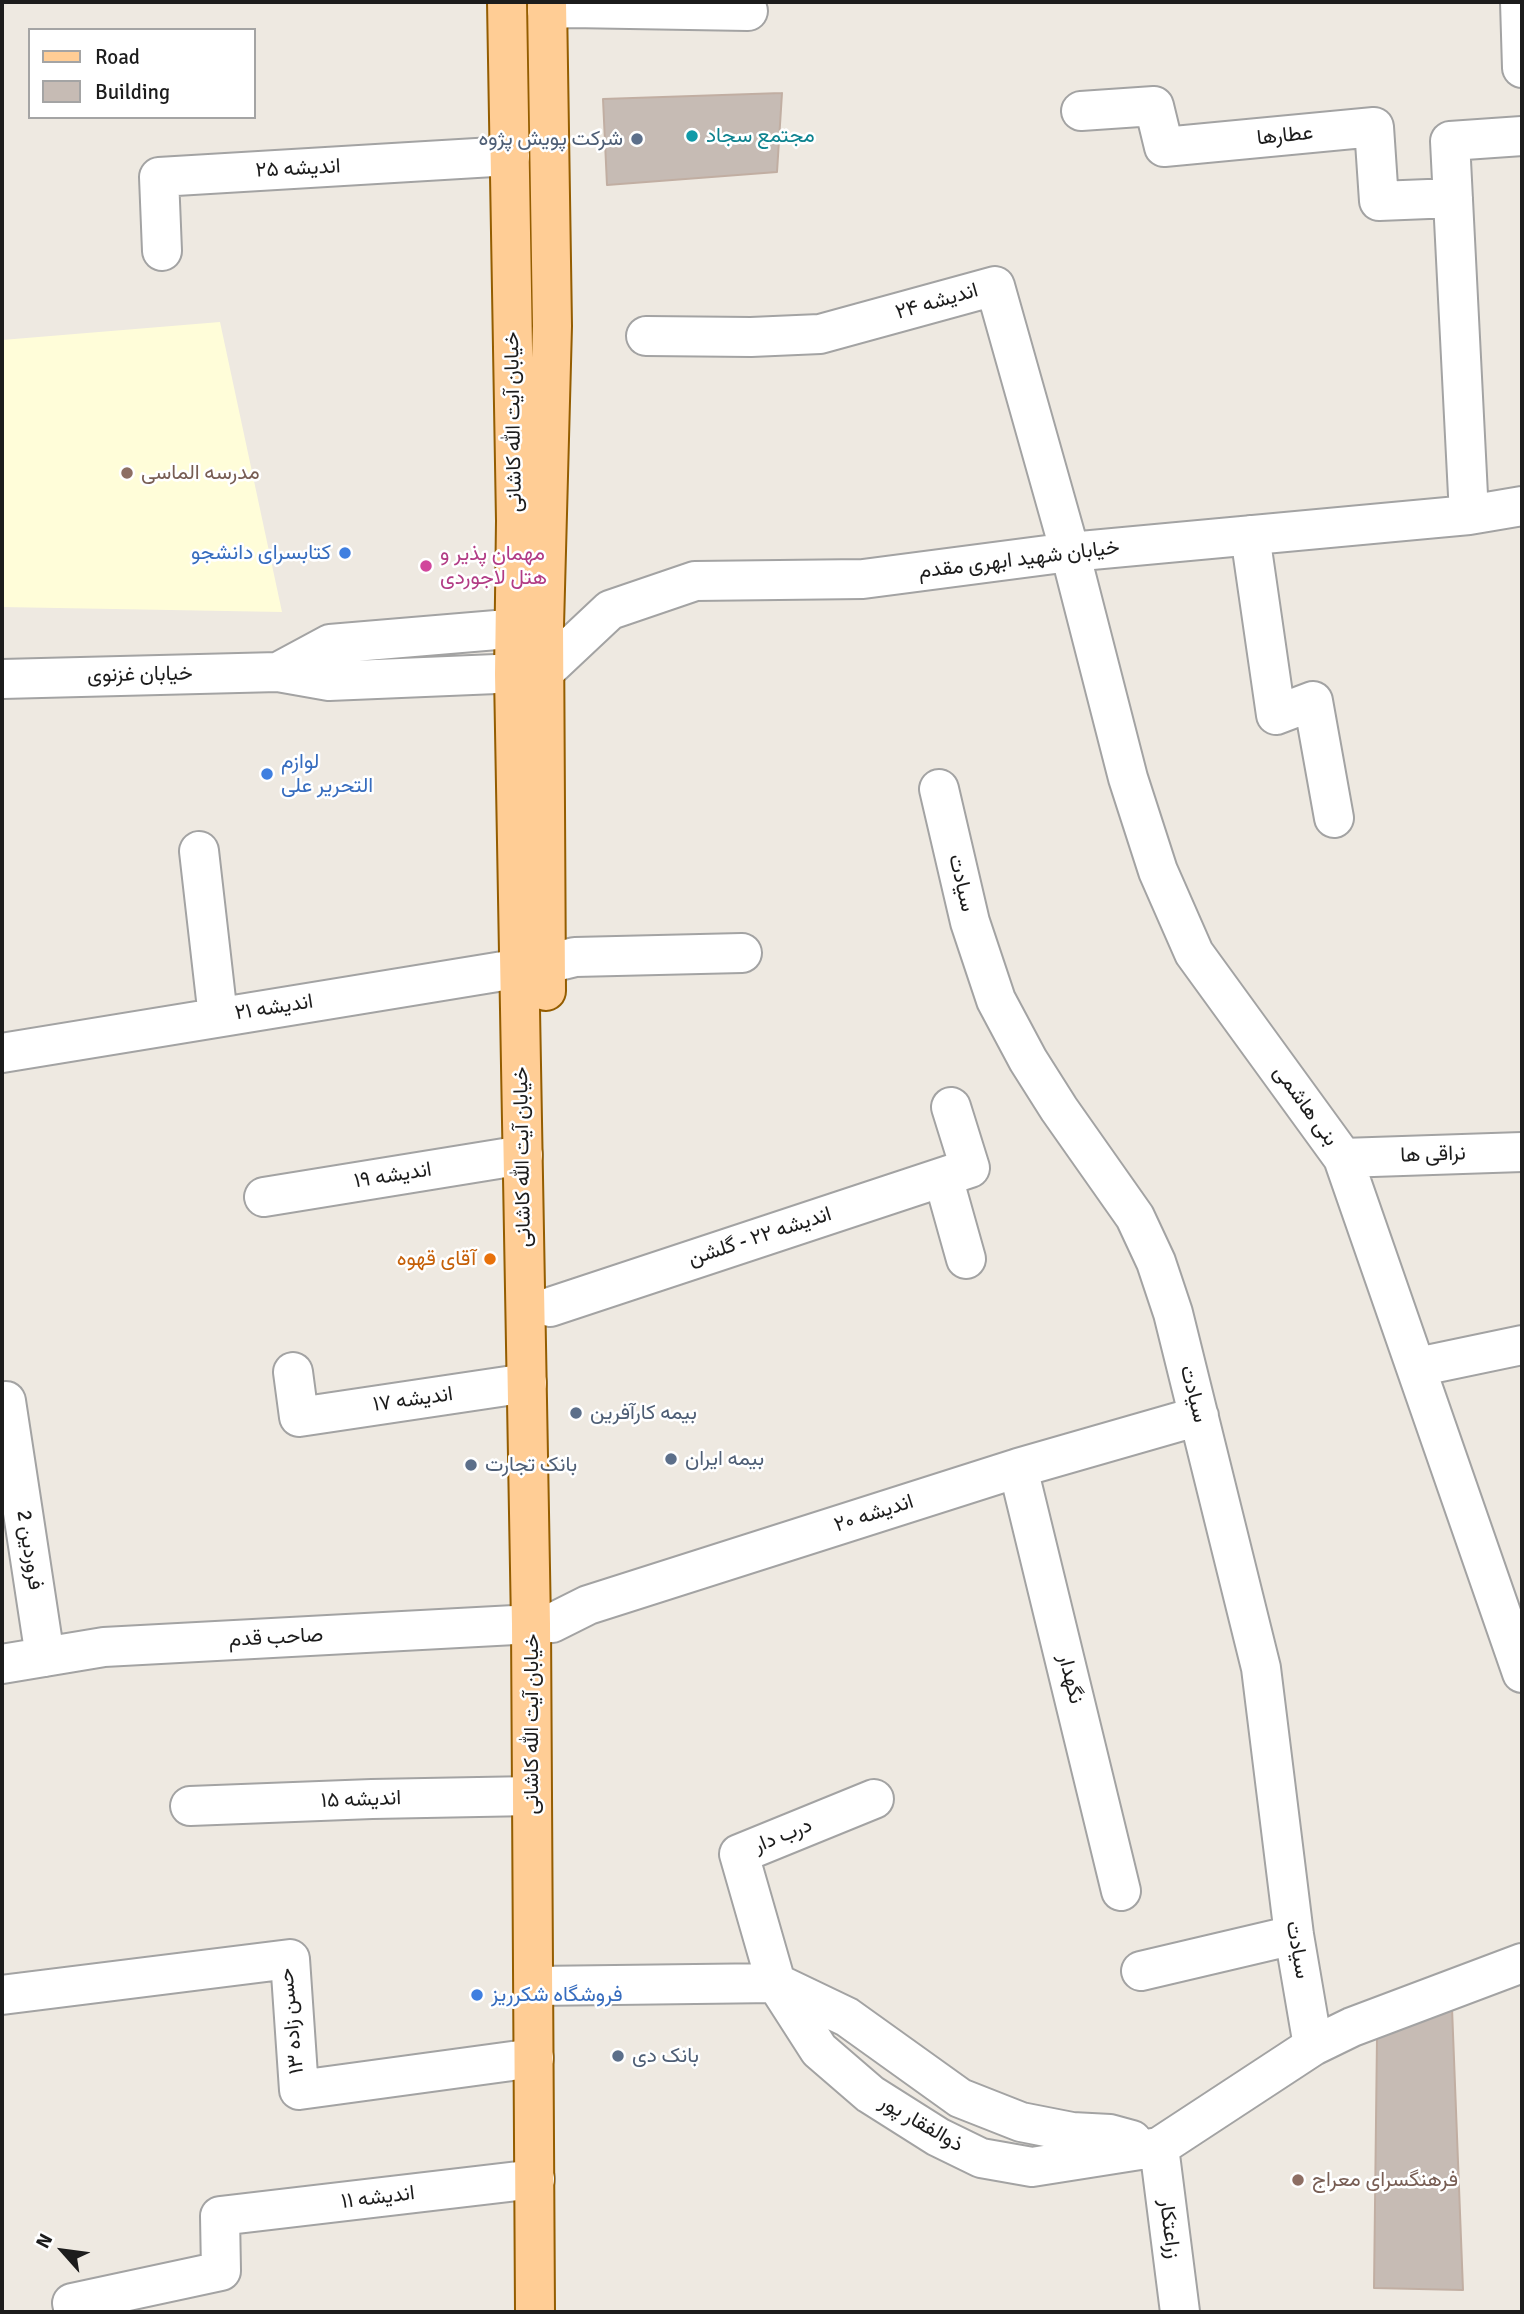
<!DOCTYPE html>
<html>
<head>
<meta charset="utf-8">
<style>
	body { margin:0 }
	#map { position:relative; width:1524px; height:2314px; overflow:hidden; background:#eee9e1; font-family:Signika,sans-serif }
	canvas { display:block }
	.frame { position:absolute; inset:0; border:4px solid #1c1c1c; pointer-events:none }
	.legend { position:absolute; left:28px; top:28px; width:228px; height:91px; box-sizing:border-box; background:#fff; border:2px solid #a4a4a4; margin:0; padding:9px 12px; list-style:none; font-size:21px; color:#1c1c1c }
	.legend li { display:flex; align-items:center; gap:14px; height:35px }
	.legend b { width:35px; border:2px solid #a4a4a4 }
	.north { position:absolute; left:28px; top:2216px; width:70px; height:70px; -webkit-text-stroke:5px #fff; paint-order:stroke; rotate:298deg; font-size:19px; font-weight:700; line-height:28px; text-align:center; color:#1c1c1c }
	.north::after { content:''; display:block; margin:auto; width:24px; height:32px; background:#1c1c1c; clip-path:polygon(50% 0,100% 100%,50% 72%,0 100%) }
</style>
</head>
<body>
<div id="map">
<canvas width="1524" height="2314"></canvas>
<div class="frame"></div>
<ul class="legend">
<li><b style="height:9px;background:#ffcd95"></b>Road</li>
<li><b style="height:19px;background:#c6bbb4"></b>Building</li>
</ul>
<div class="north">N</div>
</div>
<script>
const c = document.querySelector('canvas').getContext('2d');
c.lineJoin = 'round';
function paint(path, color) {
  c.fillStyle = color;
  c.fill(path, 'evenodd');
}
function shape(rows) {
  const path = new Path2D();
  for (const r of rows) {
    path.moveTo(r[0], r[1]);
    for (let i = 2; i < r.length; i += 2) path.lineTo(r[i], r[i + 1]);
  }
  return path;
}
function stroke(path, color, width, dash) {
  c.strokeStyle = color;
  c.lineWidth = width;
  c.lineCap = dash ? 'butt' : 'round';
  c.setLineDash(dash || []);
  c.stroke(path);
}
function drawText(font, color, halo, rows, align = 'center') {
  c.font = font + ' Signika,Vazirmatn,sans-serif';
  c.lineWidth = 5;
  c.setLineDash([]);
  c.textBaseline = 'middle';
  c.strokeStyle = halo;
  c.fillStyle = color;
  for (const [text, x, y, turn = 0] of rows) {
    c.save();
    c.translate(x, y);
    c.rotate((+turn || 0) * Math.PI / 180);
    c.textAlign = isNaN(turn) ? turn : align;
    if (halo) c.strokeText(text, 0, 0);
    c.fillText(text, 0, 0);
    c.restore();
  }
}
paint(shape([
	[220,322,282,612,2,607,2,340]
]), '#fffdd9');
const building = shape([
	[782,93,777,172,607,185,603,99,782,93],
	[1452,2008,1463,2290,1374,2288,1377,2038,1452,2008]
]);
paint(building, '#c6bbb4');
stroke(building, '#c1aea2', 2);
const minor = shape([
	[1520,2,1522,68],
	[547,10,571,8,748,11],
	[1081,111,1154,106,1164,147,1374,127,1379,201,1453,198],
	[162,251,159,177,510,156],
	[646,336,751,337,820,334,995,286,1070,552,1128,778,1158,871,1194,953,1343,1158,1522,1673],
	[1469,515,1450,141,1522,136],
	[1250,535,1276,715,1313,701,1334,818],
	[278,672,330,644,544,626],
	[2,679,278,672,329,681,544,672,610,610,695,581,863,579,1070,552,1469,515,1522,506],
	[939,789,970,922,996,1000,1028,1060,1059,1109,1135,1217,1156,1262,1173,1313,1261,1668,1294,1935,1313,2046],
	[199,851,218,1017],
	[2,1053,546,964,575,957,742,953],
	[1343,1158,1522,1152],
	[943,1177,966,1259],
	[264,1197,523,1155],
	[550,1307,970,1168,951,1107],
	[1417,1367,1522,1345],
	[293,1372,299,1417,527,1383],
	[6,1401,45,1657],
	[1018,1468,1121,1891],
	[2,1664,104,1647,552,1623,588,1605,1018,1468,1199,1416],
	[874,1799,739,1854,776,1983,819,2050,870,2094,938,2137,981,2158,1032,2167,1159,2147,1313,2046,1352,2027,1522,1963],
	[190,1806,372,1799,532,1796],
	[1141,1971,1294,1935],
	[534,1986,776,1983,847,2017,960,2098,1021,2122,1072,2132,1110,2134,1132,2140],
	[2,1995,290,1959,299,2090,534,2058],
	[1159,2147,1180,2312],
	[74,2312,72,2303,221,2271,220,2216,535,2179]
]);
const major = shape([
	[507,2,516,521,514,674,531,1624,535,2312],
	[546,991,544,626,552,326,547,2]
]);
stroke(minor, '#a3a3a3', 42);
stroke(major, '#945d00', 42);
stroke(minor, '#fff', 38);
stroke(major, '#ffcd95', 38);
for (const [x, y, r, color] of [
	[692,136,7,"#0f9aa8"],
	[637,139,7,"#5c6f8a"],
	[127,473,7,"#8d6e63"],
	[345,553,7,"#3f7fe0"],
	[426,566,7,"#d1479c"],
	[267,774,7,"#3f7fe0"],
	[490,1259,7,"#e8710a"],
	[576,1413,7,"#5c6f8a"],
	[671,1459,7,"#5c6f8a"],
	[471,1465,7,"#5c6f8a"],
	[477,1995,7,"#3f7fe0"],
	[618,2056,7,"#5c6f8a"],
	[1298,2180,7,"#8d6e63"]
]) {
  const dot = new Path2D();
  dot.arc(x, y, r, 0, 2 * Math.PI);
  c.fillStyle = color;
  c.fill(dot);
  stroke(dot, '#fff', 2.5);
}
drawText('21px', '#0d838f', '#fff', [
	["مجتمع سجاد",706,136]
], 'left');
drawText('21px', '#1c1c1c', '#fff', [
	["عطارها",1285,136,-6],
	["اندیشه ۲۵",298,169,-3],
	["اندیشه ۲۴",937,302,-16],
	["خیابان آیت الله کاشانی",514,422,-91],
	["خیابان شهید ابهری مقدم",1019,560,-7],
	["خیابان غزنوی",140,675,-1],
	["سیادت",961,883,77],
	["اندیشه ۲۱",274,1008,-9],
	["بنی هاشمی",1305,1106,54],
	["نراقی ها",1433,1155,-2],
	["خیابان آیت الله کاشانی",523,1157,-91],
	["اندیشه ۱۹",393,1176,-9],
	["اندیشه ۲۲ - گلشن",760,1237,-18],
	["سیادت",1193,1394,76],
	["اندیشه ۱۷",413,1400,-8],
	["اندیشه ۲۰",874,1514,-18],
	["فروردین 2",29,1550,81],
	["صاحب قدم",276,1638,-3],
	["نگهدار",1070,1679,76],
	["خیابان آیت الله کاشانی",532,1724,-90],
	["اندیشه ۱۵",361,1800,-2],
	["درب دار",783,1836,-22],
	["سیادت",1297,1950,80],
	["حسن زاده ۱۳",292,2021,-96],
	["ذوالفقار پور",921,2124,30],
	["اندیشه ۱۱",378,2198,-7],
	["زراعتکار",1169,2229,83]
]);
drawText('21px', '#4e5e75', '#fff', [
	["شرکت پویش پژوه",623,139,"right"],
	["بیمه کارآفرین",590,1413],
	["بیمه ایران",685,1459],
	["بانک تجارت",485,1465],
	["بانک دی",632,2056]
], 'left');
drawText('21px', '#785e54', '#fff', [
	["مدرسه الماسی",141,473],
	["فرهنگسرای معراج",1312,2180]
], 'left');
drawText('21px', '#366cbe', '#fff', [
	["کتابسرای دانشجو",331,553,"right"],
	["لوازم",281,762],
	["التحریر علی",281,786],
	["فروشگاه شکرریز",491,1995]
], 'left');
drawText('21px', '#b23c85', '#fff', [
	["مهمان پذیر و",440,554],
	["هتل لاجوردی",440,578]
], 'left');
drawText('21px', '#c56008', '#fff', [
	["آقای قهوه",476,1259]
], 'right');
</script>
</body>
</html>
